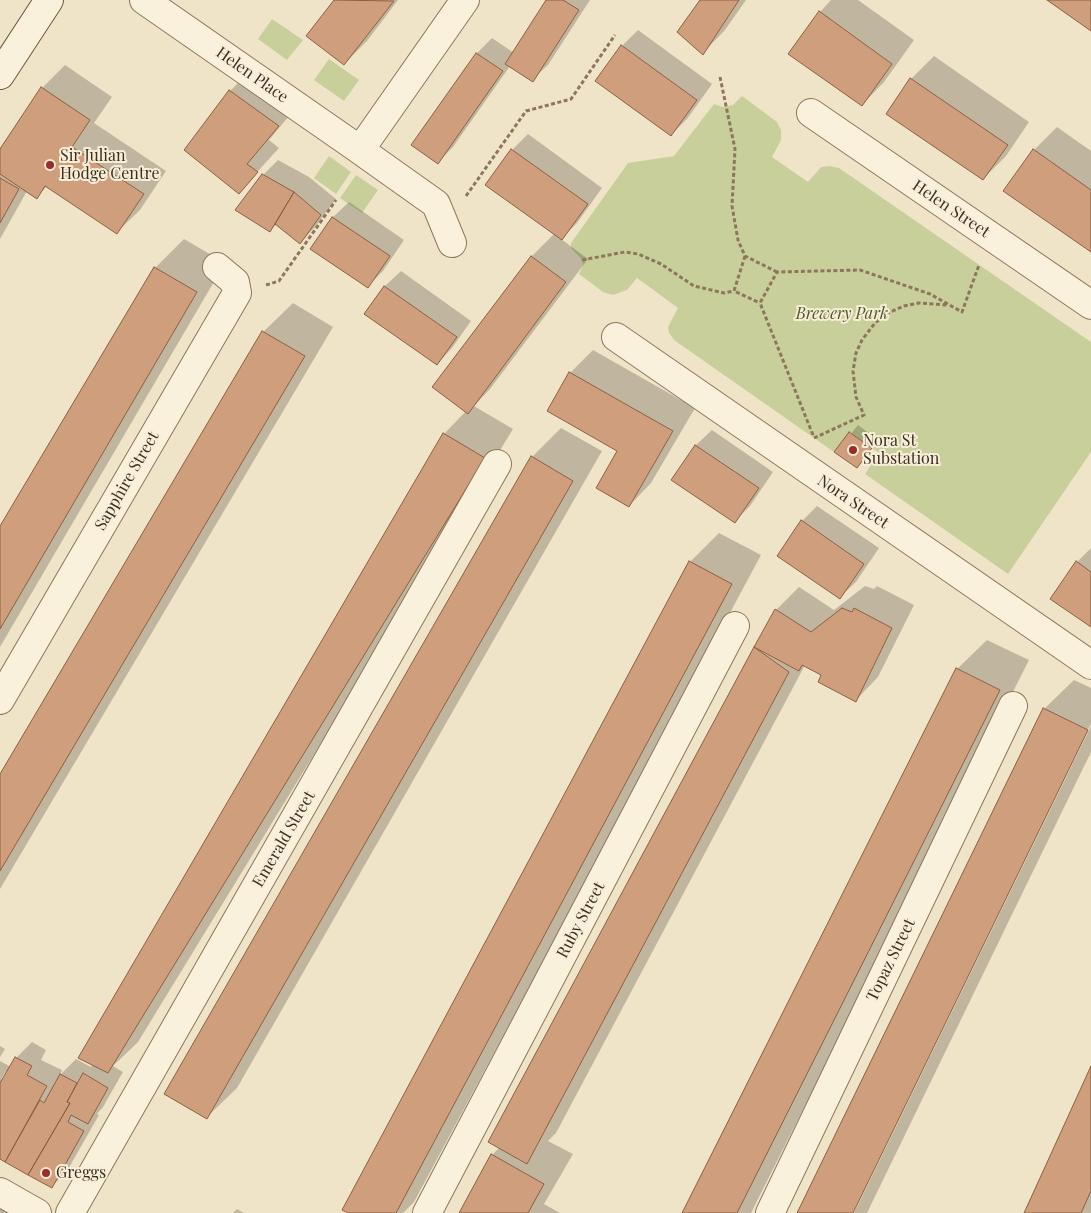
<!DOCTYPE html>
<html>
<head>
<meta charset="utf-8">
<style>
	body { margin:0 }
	canvas { display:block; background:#f0e4c8 }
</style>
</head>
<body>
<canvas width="1091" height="1213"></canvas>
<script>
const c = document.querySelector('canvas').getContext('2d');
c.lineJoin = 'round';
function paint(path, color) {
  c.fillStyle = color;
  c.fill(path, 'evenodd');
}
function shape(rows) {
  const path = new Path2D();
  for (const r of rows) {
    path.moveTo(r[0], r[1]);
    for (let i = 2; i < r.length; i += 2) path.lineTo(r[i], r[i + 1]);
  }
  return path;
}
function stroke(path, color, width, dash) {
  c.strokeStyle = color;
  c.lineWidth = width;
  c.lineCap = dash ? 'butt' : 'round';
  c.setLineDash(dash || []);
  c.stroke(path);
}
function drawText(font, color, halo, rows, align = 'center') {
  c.font = font + ' "Playfair Display",serif';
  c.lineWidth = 4;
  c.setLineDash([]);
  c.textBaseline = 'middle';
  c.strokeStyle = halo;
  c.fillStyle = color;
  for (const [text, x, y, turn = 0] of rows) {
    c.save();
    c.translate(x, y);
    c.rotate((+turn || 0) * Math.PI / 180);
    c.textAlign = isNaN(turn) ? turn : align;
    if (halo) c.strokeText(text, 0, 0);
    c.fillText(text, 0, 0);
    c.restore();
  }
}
paint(shape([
	[272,19,303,40,287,60,258,39],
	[329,59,359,80,344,101,314,80],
	[742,96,777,122,781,130,781,140,772,157,808,182,821,167,830,166,839,168,1091,342,1091,452,1008,574,865,474,879,453,850,432,834,452,674,340,669,333,668,327,678,308,637,278,627,290,613,295,603,292,579,274,583,265,582,260,571,248,571,243,628,163,674,156,714,104,723,107,733,105],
	[329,156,351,172,336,194,314,178],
	[356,175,378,190,362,213,340,198]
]), '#c9cf9b');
paint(shape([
	[335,0,398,0,367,41,344,64,308,36],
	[547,0,590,0,548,65,532,80,510,66,453,147,438,162,413,145,477,53,492,38,514,53],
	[702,0,746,0,725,30,703,53],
	[831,0,858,0,914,40,884,82,862,105,820,12],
	[638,30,712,84,687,119,671,135,597,80,622,46],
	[934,56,1029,122,1006,156,983,179,911,79],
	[65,65,112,97,94,123,166,171,140,210,117,232,47,186,37,197,27,191,0,239,0,148,42,88],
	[253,68,300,103,269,140,279,148,239,192,230,91],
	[1057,127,1091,151,1091,251,1034,150],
	[528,134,602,188,577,223,561,239,588,259,490,389,474,406,513,429,138,1042,113,1066,123,1072,103,1107,97,1114,99,1115,67,1171,52,1186,0,1157,0,1061,11,1067,16,1058,32,1042,46,1050,41,1060,62,1070,60,1075,76,1059,91,1067,93,1064,444,434,466,411,532,256,555,233,487,184,512,150],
	[6,1071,8,1072,3,1080,1,1079],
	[278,160,309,177,336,199,315,227,300,243,277,224,270,230,263,175],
	[349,202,404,240,383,271,367,287,312,249,333,217],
	[184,239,225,263,0,647,0,529,155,268],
	[401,271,471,321,452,348,437,364,366,314,385,286],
	[293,303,333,327,0,889,0,776,263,332],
	[593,350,695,408,651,483,629,506,619,451,549,410,570,373],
	[858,425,878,440,857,467,836,452],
	[561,428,602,451,237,1088,207,1117,532,457],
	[712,430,773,472,750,506,735,521,673,480,696,445],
	[817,506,879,548,856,582,840,597,802,521],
	[719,533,761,555,414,1202,403,1213,351,1213,690,562],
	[1091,548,1091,625,1077,562],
	[865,586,874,589,877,586,914,605,878,677,856,700,823,674,805,665,556,1133,548,1141,573,1154,544,1204,560,1213,460,1213,492,1155,500,1147,776,610,799,587,834,610],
	[987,640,1029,660,751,1213,683,1213,957,669],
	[1074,680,1091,688,1091,724,851,1213,799,1213,1044,709],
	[1091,726,1091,752,867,1213,854,1213],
	[0,1046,5,1049,0,1057],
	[1091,1069,1091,1213,1025,1213],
	[0,1189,42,1213,0,1213],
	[237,1209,244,1213,233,1213]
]), '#0003');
const building = shape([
	[334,0,394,1,344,65,306,36,334,0],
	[546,0,563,0,579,10,533,82,505,64,546,0],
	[700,0,739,0,703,55,677,32,700,0],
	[1047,0,1091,0,1091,31,1047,0],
	[819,11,892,64,862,106,788,54,819,11],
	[621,45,697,100,671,136,595,81,621,45],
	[476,53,503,71,438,164,411,145,476,53],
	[910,78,1008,145,983,180,886,114,910,78],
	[41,87,90,120,72,147,144,194,117,234,45,186,37,199,0,174,0,149,41,87],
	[229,90,279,126,247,164,258,172,239,194,184,150,229,90],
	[511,149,588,204,562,240,485,185,511,149],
	[1033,149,1091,190,1091,252,1003,191,1033,149],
	[262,174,294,192,270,232,235,210,262,174],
	[0,178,19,189,0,223,0,178],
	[294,192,321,215,300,244,275,224,294,192],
	[332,217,390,256,368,288,310,249,332,217],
	[531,256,566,282,468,414,432,387,531,256],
	[154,267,197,292,0,629,0,526,154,267],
	[384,286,457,337,437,365,364,314,384,286],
	[262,331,305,356,0,871,0,774,262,331],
	[569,372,673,431,629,507,596,488,617,451,547,411,569,372],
	[849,432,872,448,857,468,834,452,849,432],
	[443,433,485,458,108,1073,78,1058,443,433],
	[695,445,759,488,735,523,671,480,695,445],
	[531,456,573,481,207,1119,164,1094,531,456],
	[801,520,864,564,840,599,777,556,801,520],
	[689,561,732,584,396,1213,348,1213,342,1210,689,561],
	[1076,561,1091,572,1091,627,1050,599,1076,561],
	[842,608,852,612,854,608,892,628,856,702,818,682,821,675,802,665,799,671,754,647,775,609,811,632,842,608],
	[754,647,789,672,527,1164,488,1142,754,647],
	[956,668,1000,690,737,1213,682,1213,956,668],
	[1043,708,1088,730,853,1213,797,1213,1043,708],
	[15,1057,32,1066,27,1075,47,1086,5,1162,0,1159,0,1083,15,1057],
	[1091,1066,1091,1191,1081,1213,1024,1213,1091,1066],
	[83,1073,108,1088,88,1124,71,1115,68,1122,84,1131,52,1188,28,1175,70,1103,67,1102,83,1073],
	[60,1074,77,1083,67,1102,70,1103,28,1175,5,1162,40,1100,44,1103,60,1074],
	[491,1154,544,1184,528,1213,459,1213,491,1154]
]);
paint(building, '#cf9f7d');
stroke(building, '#8d5f41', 1);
const minor = shape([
	[144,0,360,150],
	[811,113,1091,305],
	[452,243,436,204,360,150,465,0],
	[616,337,1091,665],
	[0,700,237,293,235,282,217,267],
	[0,1192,37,1213],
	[70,1213,497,464],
	[427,1213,735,626],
	[770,1213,1013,706]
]);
const secondary = shape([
	[0,75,49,0]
]);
stroke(minor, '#8d765c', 30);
stroke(secondary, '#6f573f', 30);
stroke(shape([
	[720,77,735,149,732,206,738,240,745,256,777,272],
	[466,196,526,111,571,99,615,35],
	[745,256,734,291,760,303],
	[582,260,625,252,638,254,661,264,694,286,724,293,734,291],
	[266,285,279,281,336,200],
	[813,435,760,303,777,272,860,270,930,294,962,312,979,265],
	[814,438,864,415,856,397,853,371,856,353,862,340,875,323,888,313,904,306,919,303,947,305]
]), '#8d765c', 3, [4, 2.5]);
stroke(minor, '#faf1dc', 28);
stroke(secondary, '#faf1dc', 28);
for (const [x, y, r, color] of [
	[50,165,5,"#9e2a2b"],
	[853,450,5,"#9e2a2b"],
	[46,1173,5,"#9e2a2b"]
]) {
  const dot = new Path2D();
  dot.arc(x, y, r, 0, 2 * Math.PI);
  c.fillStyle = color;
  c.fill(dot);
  stroke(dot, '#f7eed8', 2);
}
drawText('16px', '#3d2e20', '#f7eed8', [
	["Helen Place",252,75,35],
	["Helen Street",951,209,34],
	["Sapphire Street",127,481,-60],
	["Nora Street",853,502,34],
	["Emerald Street",284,839,-60],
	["Ruby Street",581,920,-62],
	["Topaz Street",891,960,-64]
]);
drawText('16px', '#3d2e20', '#f7eed8', [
	["Sir Julian",60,156],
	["Hodge Centre",60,174],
	["Nora St",863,441],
	["Substation",863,459],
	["Greggs",56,1173]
], 'left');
drawText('italic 16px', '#4d5a26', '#f7eed8', [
	["Brewery Park",842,314]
]);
</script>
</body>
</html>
